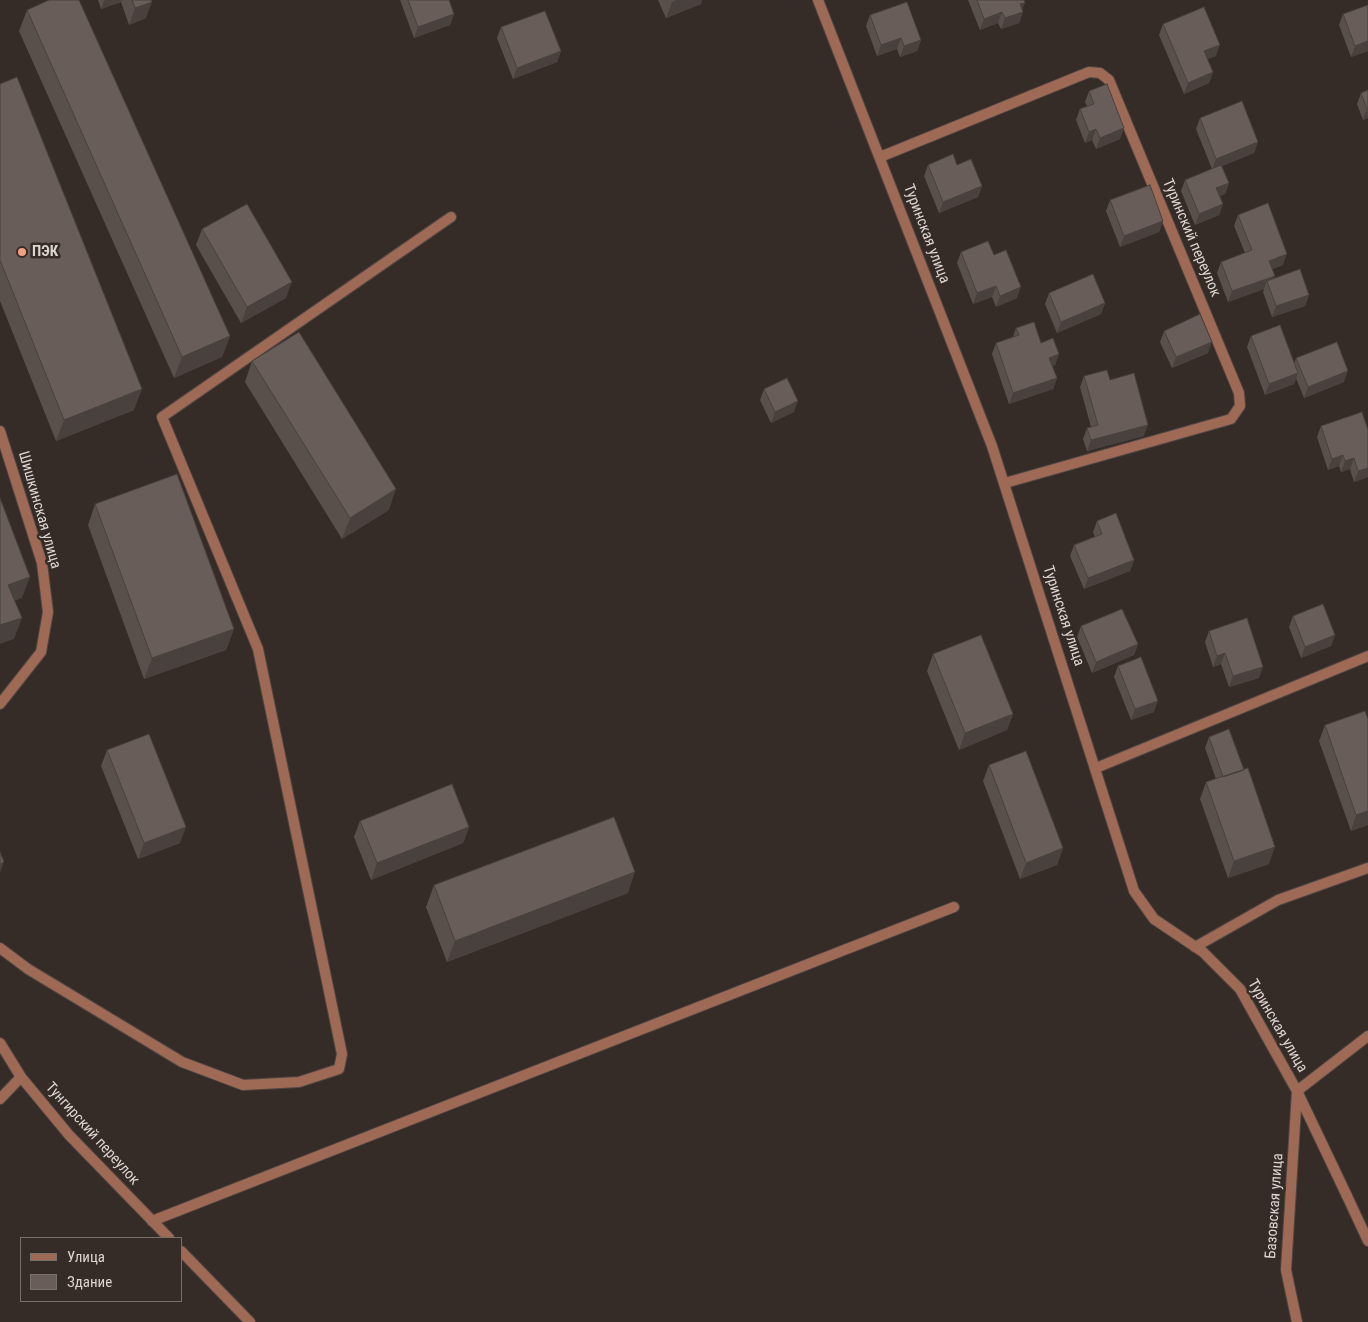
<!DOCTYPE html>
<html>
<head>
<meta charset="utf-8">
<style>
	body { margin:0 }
	#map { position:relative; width:1368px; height:1322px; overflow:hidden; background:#352b27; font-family:"Roboto Condensed",sans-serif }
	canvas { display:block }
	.legend { position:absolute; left:20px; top:1237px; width:162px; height:65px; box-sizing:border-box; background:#352b27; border:1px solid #786f6b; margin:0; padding:6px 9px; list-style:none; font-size:15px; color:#dcd5d2 }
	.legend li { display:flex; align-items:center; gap:10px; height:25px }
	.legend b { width:25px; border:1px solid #786f6b }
</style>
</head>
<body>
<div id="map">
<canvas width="1368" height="1322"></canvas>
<ul class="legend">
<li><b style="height:6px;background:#9e6a56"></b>Улица</li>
<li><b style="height:14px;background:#685d58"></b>Здание</li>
</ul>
</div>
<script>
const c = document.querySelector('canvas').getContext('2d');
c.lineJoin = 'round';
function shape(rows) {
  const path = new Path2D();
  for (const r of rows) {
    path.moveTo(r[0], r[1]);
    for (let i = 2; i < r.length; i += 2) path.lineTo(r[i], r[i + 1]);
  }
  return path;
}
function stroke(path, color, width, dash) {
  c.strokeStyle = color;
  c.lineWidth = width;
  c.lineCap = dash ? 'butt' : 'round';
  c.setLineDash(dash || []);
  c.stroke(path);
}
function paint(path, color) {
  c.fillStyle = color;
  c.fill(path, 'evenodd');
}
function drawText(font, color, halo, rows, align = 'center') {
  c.font = font + ' "Roboto Condensed",sans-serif';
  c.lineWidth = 5;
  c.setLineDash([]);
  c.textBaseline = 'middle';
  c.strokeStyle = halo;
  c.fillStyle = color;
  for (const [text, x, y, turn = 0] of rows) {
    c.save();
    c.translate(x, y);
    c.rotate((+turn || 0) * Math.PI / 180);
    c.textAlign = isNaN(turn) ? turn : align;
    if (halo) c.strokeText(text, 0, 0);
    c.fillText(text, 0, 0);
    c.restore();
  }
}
const service = shape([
	[1195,947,1278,900,1368,868],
	[0,948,28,969,182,1062,243,1085,299,1082,339,1069,342,1054,258,649,162,417,451,217],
	[1347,1196,1368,1241],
	[152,1221,954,907]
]);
const minor = shape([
	[818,0,992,446,1134,891,1154,919,1203,952,1240,989,1297,1091,1347,1196],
	[880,157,1089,72,1100,73,1109,80,1239,393,1240,406,1231,419,1005,483],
	[0,431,42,563,48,612,41,652,0,704],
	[1096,768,1368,656],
	[0,1043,21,1077,69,1135,169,1238],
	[0,1099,21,1077],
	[181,1251,250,1322],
	[1297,1322,1286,1270,1297,1091,1368,1036]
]);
stroke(service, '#504642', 12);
stroke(minor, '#504642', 12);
stroke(service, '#9e6a56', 10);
stroke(minor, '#9e6a56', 10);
paint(shape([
	[98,0,151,0,146,18,129,25,121,2,101,9],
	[400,0,449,0,454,14,450,25,414,38],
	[658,0,702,0,701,4,666,18],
	[968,0,1024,0,1022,10,1023,12,1019,23,1001,29,998,23,980,30],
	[27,10,230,336,222,357,174,378,19,31],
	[1343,14,1368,51,1351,57,1339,25],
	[870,15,921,40,917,51,900,57,897,49,877,56,866,26],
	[1163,24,1216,56,1207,59,1213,72,1209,83,1184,94,1159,35],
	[501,27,561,51,557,62,513,79,497,38],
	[0,84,134,410,56,441,0,301],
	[1368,90,1368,118,1363,120,1357,104,1361,93],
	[1089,91,1120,139,1096,149,1092,140,1085,143,1076,120,1080,109,1087,106,1085,102],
	[1200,118,1258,142,1254,153,1222,166,1229,183,1225,194,1220,196,1223,204,1219,215,1195,225,1181,191,1185,180,1212,169,1196,129],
	[928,165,957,165,982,186,978,197,939,213,924,176],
	[1110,200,1163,221,1159,232,1120,247,1106,211],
	[1238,215,1283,265,1272,269,1274,278,1309,295,1305,306,1272,317,1263,292,1264,289,1228,302,1217,273,1221,262,1245,253,1234,226],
	[202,229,286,298,241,323,196,245],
	[961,252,994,255,1017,298,996,307,992,297,973,304,957,263],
	[1049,293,1105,303,1101,314,1057,333,1045,304],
	[1016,328,1041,343,1059,354,1055,365,1052,366,1057,378,1053,389,1009,404,992,354,996,343,1013,337],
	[1164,331,1208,353,1172,368,1160,342],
	[1251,336,1294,364,1296,358,1344,382,1304,398,1296,378,1294,384,1265,395,1247,347],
	[252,361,389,510,342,539,245,382],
	[1084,376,1110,380,1144,436,1087,451,1083,439,1087,428,1091,427,1080,387],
	[764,389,794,412,771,423,760,400],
	[1362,412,1368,477,1354,482,1350,469,1341,472,1339,466,1328,470,1317,437,1321,426],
	[95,504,234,629,226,650,144,679,88,525],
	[1097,521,1134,560,1130,571,1084,589,1070,556,1074,545,1095,537,1093,532],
	[1293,616,1335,635,1331,646,1301,658,1289,627],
	[1081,626,1138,644,1134,655,1092,673,1077,637],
	[1209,631,1259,678,1229,687,1221,664,1213,667,1205,642],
	[933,654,1013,714,1007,730,959,750,927,671],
	[1118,666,1154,712,1131,720,1114,677],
	[1325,725,1368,825,1351,831,1319,741],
	[1209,737,1269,864,1228,878,1200,799,1206,782,1216,779,1205,748],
	[107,750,180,843,138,859,101,766],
	[989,765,1063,848,1057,865,1020,879,983,781],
	[360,821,469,827,463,843,371,880,354,837],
	[434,885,628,893,447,962,426,907]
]), '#59504c');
paint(shape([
	[104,0,122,0,121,2,101,9],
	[676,0,702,0,701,4,666,18,672,2],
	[152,2,146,18,129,25,135,8],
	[1025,3,1021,12,1023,12,1019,23,1001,29,1005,18,1020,4],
	[1002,12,998,23,980,30,984,19],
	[454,14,450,25,414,38,418,27],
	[901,38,897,49,877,56,881,45],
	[921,40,917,51,900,57,904,46],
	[1368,41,1368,51,1351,57,1355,46],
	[1220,45,1216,56,1200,62,1204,51],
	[561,51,557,62,513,79,517,68],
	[1213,72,1209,83,1184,94,1188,83],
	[1367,109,1368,118,1363,120],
	[1124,128,1120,139,1096,149,1100,138],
	[1096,129,1092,140,1085,143,1089,132],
	[1258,142,1254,153,1212,170,1216,159],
	[1229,183,1225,194,1212,199,1216,188],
	[982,186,978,197,939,213,943,202],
	[1223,204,1219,215,1195,225,1199,214],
	[1163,221,1159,232,1120,247,1124,236],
	[1287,254,1283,265,1265,272,1269,261],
	[1275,276,1271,287,1267,281,1264,289,1228,302,1232,291],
	[292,282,286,298,241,323,247,307],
	[996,286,992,297,973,304,977,293],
	[1021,287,1017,298,996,307,1000,296],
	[1309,295,1305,306,1272,317,1276,306],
	[1105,303,1101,314,1057,333,1061,322],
	[230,336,222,357,174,378,182,357],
	[1212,342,1208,353,1172,368,1176,357],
	[1059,354,1055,365,1045,369,1049,358],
	[1348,371,1344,382,1304,398,1308,387],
	[1298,373,1294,384,1265,395,1269,384],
	[1057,378,1053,389,1009,404,1013,393],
	[142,389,134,410,56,441,64,420],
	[798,401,794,412,771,423,775,412],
	[1148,425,1144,436,1087,451,1091,440],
	[1343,455,1339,466,1328,470,1332,459],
	[1354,458,1350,469,1341,472,1345,461],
	[1368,468,1368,477,1354,482,1358,471],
	[396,489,389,510,342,539,350,518],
	[1134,560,1130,571,1084,589,1088,578],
	[30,577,22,598,1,606,8,585],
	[22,618,14,639,0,644,0,625],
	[234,629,226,650,144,679,152,658],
	[1335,635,1331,646,1301,658,1305,647],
	[1138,644,1134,655,1092,673,1096,662],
	[1225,653,1221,664,1213,667,1217,656],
	[1263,667,1259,678,1229,687,1233,676],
	[1158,701,1154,712,1131,720,1135,709],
	[1013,714,1007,730,959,750,965,733],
	[1368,811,1368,825,1351,831,1356,815],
	[186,827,180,843,138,859,144,843],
	[469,827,463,843,371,880,377,863],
	[1275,847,1269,864,1228,878,1234,861],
	[1063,848,1057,865,1020,879,1026,863],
	[4,862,0,873,0,864],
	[635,872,628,893,447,962,455,941]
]), '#49413e');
const building = shape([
	[49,0,79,0,230,336,182,357,27,10,49,0],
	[132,0,151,0,152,2,135,8,132,0],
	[408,0,449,0,454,14,418,27,408,0],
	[977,0,1024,0,1025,3,1020,4,1023,12,1005,18,1002,12,984,19,977,0],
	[907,2,921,40,904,46,901,38,881,45,870,15,907,2],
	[1368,5,1368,41,1355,46,1343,14,1368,5],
	[1204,7,1220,45,1204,51,1213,72,1188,83,1163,24,1204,7],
	[545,11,561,51,517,68,501,27,545,11],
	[17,77,142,389,64,420,0,260,0,84,17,77],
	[1107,84,1124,128,1100,138,1096,129,1089,132,1080,109,1094,104,1089,91,1107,84],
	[1368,90,1368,109,1367,109,1361,93,1368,90],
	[1242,101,1258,142,1216,159,1200,118,1242,101],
	[953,154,957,165,971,159,982,186,943,202,928,165,953,154],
	[1221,165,1229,183,1216,188,1223,204,1199,214,1185,180,1221,165],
	[1150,185,1163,221,1124,236,1110,200,1150,185],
	[1268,203,1287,254,1269,261,1275,276,1232,291,1221,262,1252,250,1238,215,1268,203],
	[247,204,292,282,247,307,202,229,247,204],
	[988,241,994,255,1006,250,1021,287,1000,296,996,286,977,293,961,252,988,241],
	[1300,269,1309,295,1276,306,1267,281,1300,269],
	[1093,274,1105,303,1061,322,1049,293,1093,274],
	[1200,314,1212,342,1176,357,1164,331,1200,314],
	[1034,322,1041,343,1053,338,1059,354,1049,358,1057,378,1013,393,996,343,1019,335,1016,328,1034,322],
	[1280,325,1298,373,1269,384,1251,336,1280,325],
	[299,332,396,489,350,518,252,361,299,332],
	[1337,342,1348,371,1308,387,1296,358,1337,342],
	[1107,370,1110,380,1134,373,1148,425,1091,440,1087,428,1098,425,1084,376,1107,370],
	[787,378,798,401,775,412,764,389,787,378],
	[1362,412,1368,430,1368,468,1358,471,1354,458,1345,461,1343,455,1332,459,1321,426,1362,412],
	[177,474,234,629,152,658,95,504,177,474],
	[0,498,30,577,8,585,22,618,0,625,0,498],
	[1116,513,1134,560,1088,578,1074,545,1102,534,1097,521,1116,513],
	[1323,604,1335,635,1305,647,1293,616,1323,604],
	[1122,609,1138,644,1096,662,1081,626,1122,609],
	[1247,618,1263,667,1233,676,1225,653,1217,656,1209,631,1247,618],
	[981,635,1013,714,965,733,933,654,981,635],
	[1141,657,1158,701,1135,709,1118,666,1141,657],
	[1365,711,1368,719,1368,811,1356,815,1325,725,1365,711],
	[1229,729,1244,770,1223,777,1209,737,1229,729],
	[149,734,186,827,144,843,107,750,149,734],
	[1026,751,1063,848,1026,863,989,765,1026,751],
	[1248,768,1275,847,1234,861,1206,782,1248,768],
	[452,784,469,827,377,863,360,821,452,784],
	[614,817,635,872,455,941,434,885,614,817],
	[0,852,4,862,0,864,0,852]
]);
paint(building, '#685d58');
stroke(building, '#49413e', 1);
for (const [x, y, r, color] of [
	[22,252,5,"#f2a080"]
]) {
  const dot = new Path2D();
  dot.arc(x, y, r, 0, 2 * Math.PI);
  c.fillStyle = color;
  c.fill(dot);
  stroke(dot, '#352b27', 2);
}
drawText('15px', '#dcd5d2', '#352b27', [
	["Туринская улица",926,234,69],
	["Туринский переулок",1191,238,67],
	["Шишкинская улица",39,510,74],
	["Туринская улица",1063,616,72],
	["Туринская улица",1277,1026,60],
	["Тунгирский переулок",92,1134,48],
	["Базовская улица",1275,1206,-86]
]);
drawText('bold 15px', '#dcd5d2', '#352b27', [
	["ПЭК",32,252]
], 'left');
</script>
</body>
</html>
